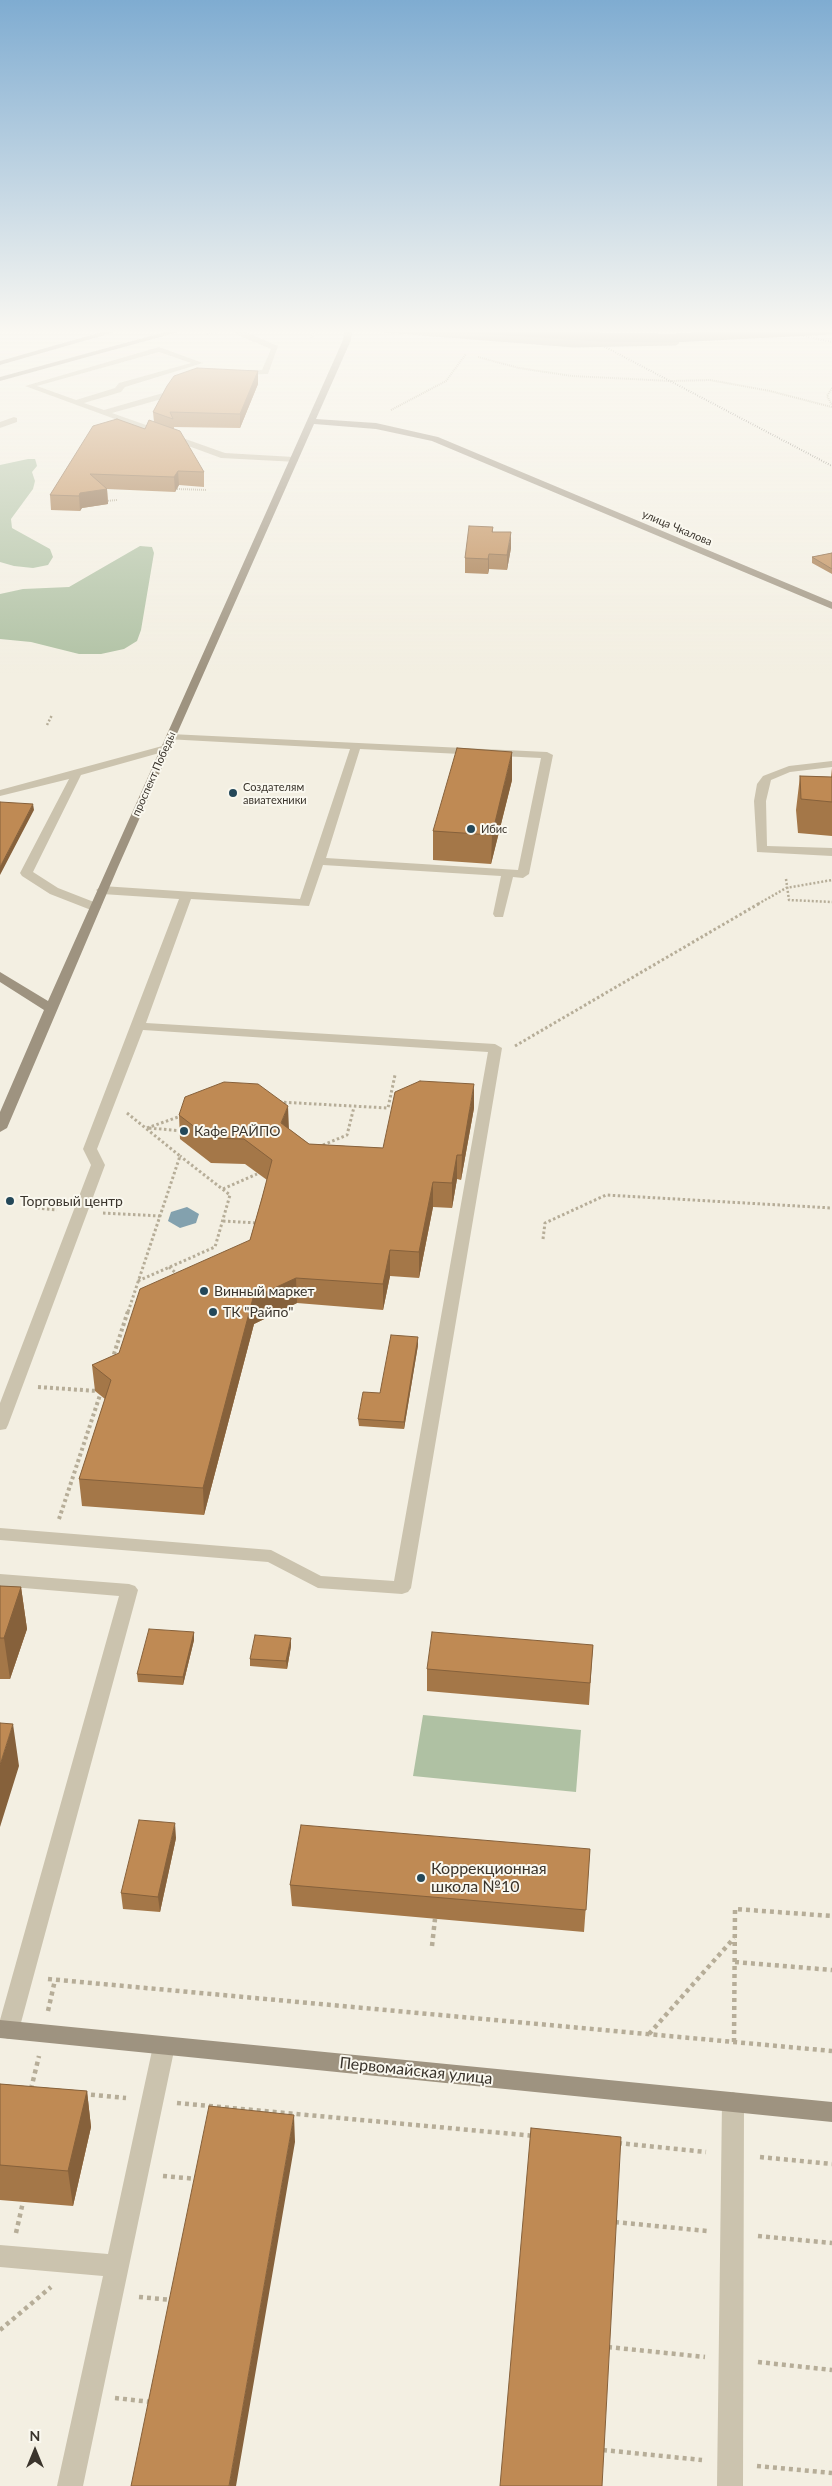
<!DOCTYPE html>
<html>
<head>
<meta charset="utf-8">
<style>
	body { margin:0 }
	#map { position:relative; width:832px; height:2486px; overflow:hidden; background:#f3efe2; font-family:Lato,sans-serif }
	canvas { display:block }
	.north { position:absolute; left:10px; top:2426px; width:50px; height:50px; -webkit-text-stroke:4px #faf8ef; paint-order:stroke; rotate:0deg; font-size:14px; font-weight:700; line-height:20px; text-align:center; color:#3a342c }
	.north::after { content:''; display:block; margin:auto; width:18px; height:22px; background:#3a342c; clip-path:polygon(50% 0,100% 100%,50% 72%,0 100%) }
</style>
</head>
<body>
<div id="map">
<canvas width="832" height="2486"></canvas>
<div class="north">N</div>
</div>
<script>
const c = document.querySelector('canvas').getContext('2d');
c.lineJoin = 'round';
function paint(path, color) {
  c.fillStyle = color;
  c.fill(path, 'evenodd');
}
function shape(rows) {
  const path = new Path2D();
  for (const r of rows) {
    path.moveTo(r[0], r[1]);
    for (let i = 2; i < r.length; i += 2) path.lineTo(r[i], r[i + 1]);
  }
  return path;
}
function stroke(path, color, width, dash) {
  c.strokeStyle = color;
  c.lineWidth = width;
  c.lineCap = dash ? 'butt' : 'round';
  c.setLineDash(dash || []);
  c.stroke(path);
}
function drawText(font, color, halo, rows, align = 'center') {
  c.font = font + ' Lato,sans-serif';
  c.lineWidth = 4;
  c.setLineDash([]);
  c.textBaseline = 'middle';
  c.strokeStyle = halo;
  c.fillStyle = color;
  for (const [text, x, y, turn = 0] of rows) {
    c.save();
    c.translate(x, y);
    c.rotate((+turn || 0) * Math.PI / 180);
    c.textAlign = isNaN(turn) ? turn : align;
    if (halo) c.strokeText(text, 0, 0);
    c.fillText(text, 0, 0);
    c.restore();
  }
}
paint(shape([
	[28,459,35,459,36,462,37,466,32,472,35,481,33,489,11,519,12,528,50,549,53,557,48,565,33,568,14,566,0,562,0,465],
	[140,546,152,547,154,553,141,630,137,641,124,649,101,654,79,654,31,642,0,639,0,594,23,589,69,587],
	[423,1715,581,1730,576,1792,413,1776]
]), '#afc1a3');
paint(shape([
	[187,1207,199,1214,196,1223,180,1228,168,1221,171,1212]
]), '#83a1ae');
stroke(shape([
	[207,334,220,331],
	[311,338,317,328],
	[478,357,519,368,572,376,671,381,710,380,770,391,832,407],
	[832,388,827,396,832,405],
	[391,410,446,381,466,354],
	[177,489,207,490],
	[106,501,117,500]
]), '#b6ad98', 2, [1, 1]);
stroke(shape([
	[47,725,52,715],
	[786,879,789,900,832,902],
	[758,904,786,888,832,880]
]), '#b6ad98', 2.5, [2, 2]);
stroke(shape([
	[515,1046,760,903],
	[279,1102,388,1108,395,1075],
	[127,1113,180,1156,128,1312],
	[147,1128,181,1116],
	[149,1128,183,1131],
	[323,1145,347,1135,354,1107],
	[223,1189,257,1174],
	[37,1208,57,1210],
	[103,1213,160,1216],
	[223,1221,257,1223],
	[543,1239,545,1223,606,1195,832,1208],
	[169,1267,178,1275],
	[138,1281,215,1247,230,1195,180,1156]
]), '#b6ad98', 3, [2.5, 2.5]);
stroke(shape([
	[112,1360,128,1311],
	[38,1387,97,1391],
	[59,1519,101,1392]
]), '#b6ad98', 4, [3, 3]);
stroke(shape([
	[432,1946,435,1919],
	[735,1962,832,1970],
	[48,1979,832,2051],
	[48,2011,55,1980],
	[649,2034,734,1938],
	[734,2042,735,1909,832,1916],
	[31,2089,39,2056],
	[83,2094,126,2098],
	[177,2103,535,2136],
	[618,2143,706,2152],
	[760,2157,832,2164],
	[163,2176,197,2179],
	[615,2222,707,2231],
	[16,2233,23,2202],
	[758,2236,832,2243],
	[139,2297,172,2300],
	[0,2330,51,2287],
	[608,2347,705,2357],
	[758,2362,832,2370],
	[115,2398,151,2402],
	[603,2450,702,2460],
	[757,2466,832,2473]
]), '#b6ad98', 4.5, [4, 4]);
paint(shape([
	[235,330,241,330,278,346,268,374,234,375,233,373,237,371,262,370,271,349,235,334,235,330],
	[159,347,203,363,125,387,121,392,84,403,104,410,163,393,168,384,179,382,180,384,174,388,169,397,112,413,225,453,294,457,298,460,297,462,221,458,25,386,159,347],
	[159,352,191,363,119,383,115,388,76,400,37,386,159,352],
	[14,417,17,418,17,422,0,428,0,422,14,417],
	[170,734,547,752,553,755,529,874,523,878,513,877,503,917,495,917,493,914,501,876,323,865,309,906,191,899,146,1023,495,1044,502,1048,411,1588,408,1592,402,1594,318,1588,268,1562,0,1540,0,1528,271,1550,321,1576,394,1581,488,1052,143,1030,97,1149,105,1165,8,1425,6,1429,0,1430,0,1403,91,1165,83,1149,179,899,102,894,96,890,102,886,300,899,350,749,166,739,166,735,170,734],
	[360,749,541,758,518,870,326,858,360,749],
	[166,745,170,746,170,750,81,775,33,872,58,888,99,904,101,907,99,910,91,910,50,894,22,876,20,873,69,779,0,796,0,790,166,745],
	[832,761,832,767,790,772,771,780,766,801,767,846,832,848,832,856,757,852,754,801,757,784,763,776,789,766,832,761],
	[0,1574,129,1584,135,1586,138,1590,19,2030,16,2036,8,2039,0,2036,0,2020,119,1596,0,1586,0,1574],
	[164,2037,172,2039,175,2046,83,2486,57,2486,103,2276,0,2267,0,2245,108,2254,153,2046,156,2039,164,2037],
	[733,2092,741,2095,744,2102,743,2486,717,2486,722,2102,725,2095,733,2092]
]), '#cbc3ae');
paint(shape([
	[116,328,129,328,0,365,0,361,116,328],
	[180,328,193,328,0,381,0,377,180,328],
	[345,328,353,328,351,340,316,419,376,423,438,437,832,602,832,609,432,441,376,429,314,424,118,867,7,1128,0,1132,0,1112,44,1010,0,982,0,972,48,1001,343,340,345,328],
	[0,2020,832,2102,832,2122,0,2038,0,2020]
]), '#9e9380');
stroke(shape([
	[569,328,832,466],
	[767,328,832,342]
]), '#3a342c', 2, [0.5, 2]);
stroke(shape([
	[384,328,574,343,675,341]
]), '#9e9380', 9);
stroke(shape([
	[458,328,600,337,672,338,832,330]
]), '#7b6f5e', 9);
paint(shape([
	[258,371,258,384,240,428,174,427,174,429,204,472,204,487,179,485,175,492,107,489,108,504,82,508,80,511,51,510,50,495,154,422,153,412],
	[493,527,493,532,511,548,507,570,489,569,488,574,465,573,465,558],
	[832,553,832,574,812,563,812,557],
	[832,768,832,836,798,833,796,810,800,776,831,777],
	[512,780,491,864,433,860,433,831],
	[474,1108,461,1180,457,1179,452,1208,433,1207,419,1278,390,1276,383,1310,297,1303,254,1324,204,1515,82,1506,79,1479,105,1399,95,1391,92,1365,119,1353,250,1240,267,1180,245,1164,211,1163,180,1139,179,1115,289,1129,309,1144,383,1148],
	[418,1345,404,1429,359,1426,358,1419,380,1393],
	[0,1586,21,1587,27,1629,10,1679,0,1679],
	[194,1632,194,1640,183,1685,138,1682,137,1674],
	[593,1645,589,1705,427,1691,427,1669],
	[291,1646,287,1669,250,1666,250,1659],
	[176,1838,160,1912,123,1909,121,1893],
	[590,1849,584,1932,292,1906,290,1885],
	[0,2084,87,2091,91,2127,73,2206,0,2200]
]), '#a47748');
paint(shape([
	[258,371,258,384,240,428,240,414],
	[178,471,179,485,175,492,174,477],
	[107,489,108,504,82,508,80,511,79,496,80,493],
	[511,532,511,548,507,570,507,555],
	[489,554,489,569,488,574,488,559],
	[512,752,512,780,491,864,492,835],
	[33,804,34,810,0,875,0,867],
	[474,1084,474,1108,461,1180,462,1155],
	[288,1106,289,1130,281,1123],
	[457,1155,457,1179,452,1208,452,1183],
	[433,1182,433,1207,419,1278,419,1252],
	[390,1250,390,1276,383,1310,383,1284],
	[296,1278,297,1303,254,1324,204,1515,203,1488,253,1298],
	[418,1337,418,1345,404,1429,404,1422],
	[21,1587,27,1629,10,1679,4,1638],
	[194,1632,194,1640,183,1685,183,1677],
	[291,1638,291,1646,287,1669,286,1661],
	[13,1724,19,1766,0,1827,0,1765],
	[175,1823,176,1838,160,1912,158,1897],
	[87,2091,91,2127,73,2206,68,2171],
	[294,2115,295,2142,236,2486,229,2486]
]), '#86613b');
const building = shape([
	[197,368,258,371,240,414,170,412,173,419,153,412,167,386,174,376,197,368],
	[117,419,145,429,149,420,180,431,204,472,178,471,174,477,90,474,107,489,80,493,79,496,50,495,93,426,117,419],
	[469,526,493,527,492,532,511,532,507,555,489,554,488,559,465,558,469,526],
	[832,553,832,569,812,557,832,553],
	[457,748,512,752,492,835,433,831,457,748],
	[800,776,832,777,832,802,801,799,800,776],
	[0,802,33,804,0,867,0,802],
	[420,1081,474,1084,462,1155,457,1155,452,1183,433,1182,419,1252,390,1250,383,1284,296,1278,253,1298,203,1488,79,1479,111,1380,92,1365,119,1353,140,1289,250,1240,262,1198,272,1160,244,1139,209,1138,179,1115,185,1097,224,1082,258,1084,288,1106,281,1123,309,1144,383,1148,395,1092,420,1081],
	[391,1335,418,1337,404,1422,358,1419,363,1392,380,1393,391,1335],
	[0,1586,21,1587,4,1638,0,1638,0,1586],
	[149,1629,194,1632,183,1677,137,1674,149,1629],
	[432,1632,593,1645,590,1683,427,1669,432,1632],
	[255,1635,291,1638,286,1661,250,1659,255,1635],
	[0,1723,13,1724,0,1765,0,1723],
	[139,1820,175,1823,158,1897,121,1893,139,1820],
	[301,1825,590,1849,586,1910,290,1885,301,1825],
	[0,2084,87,2091,68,2171,0,2165,0,2084],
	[209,2106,294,2115,229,2486,131,2486,209,2106],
	[531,2128,621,2137,602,2486,500,2486,531,2128]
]);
paint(building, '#bf8a54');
stroke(building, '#86613b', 1);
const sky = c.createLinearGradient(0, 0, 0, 676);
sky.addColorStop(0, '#7facd1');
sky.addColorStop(0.49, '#faf8f2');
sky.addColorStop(1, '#faf8f200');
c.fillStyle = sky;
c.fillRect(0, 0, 832, 676);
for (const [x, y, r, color] of [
	[233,793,5,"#244859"],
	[471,829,5,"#244859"],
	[184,1131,5,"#244859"],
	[10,1201,5,"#244859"],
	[204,1291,5,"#244859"],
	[213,1312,5,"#244859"],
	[421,1878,5,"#244859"]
]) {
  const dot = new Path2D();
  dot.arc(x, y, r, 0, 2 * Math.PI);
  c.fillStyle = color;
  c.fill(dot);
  stroke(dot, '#faf8ef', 2);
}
drawText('11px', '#3a342c', '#faf8ef', [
	["улица Чкалова",677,528,23],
	["проспект Победы",154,774,-66]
]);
drawText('11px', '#3a342c', '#faf8ef', [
	["Создателям",243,787],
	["авиатехники",243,800],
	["Ибис",481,829]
], 'left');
drawText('14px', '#3a342c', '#faf8ef', [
	["Кафе РАЙПО",194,1131],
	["Торговый центр",20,1201],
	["Винный маркет",214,1291],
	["ТК \"Райпо\"",223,1312]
], 'left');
drawText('16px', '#3a342c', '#faf8ef', [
	["Коррекционная",431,1869],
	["школа №10",431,1887]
], 'left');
drawText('16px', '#3a342c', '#faf8ef', [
	["Первомайская улица",416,2071,6]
]);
</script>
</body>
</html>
